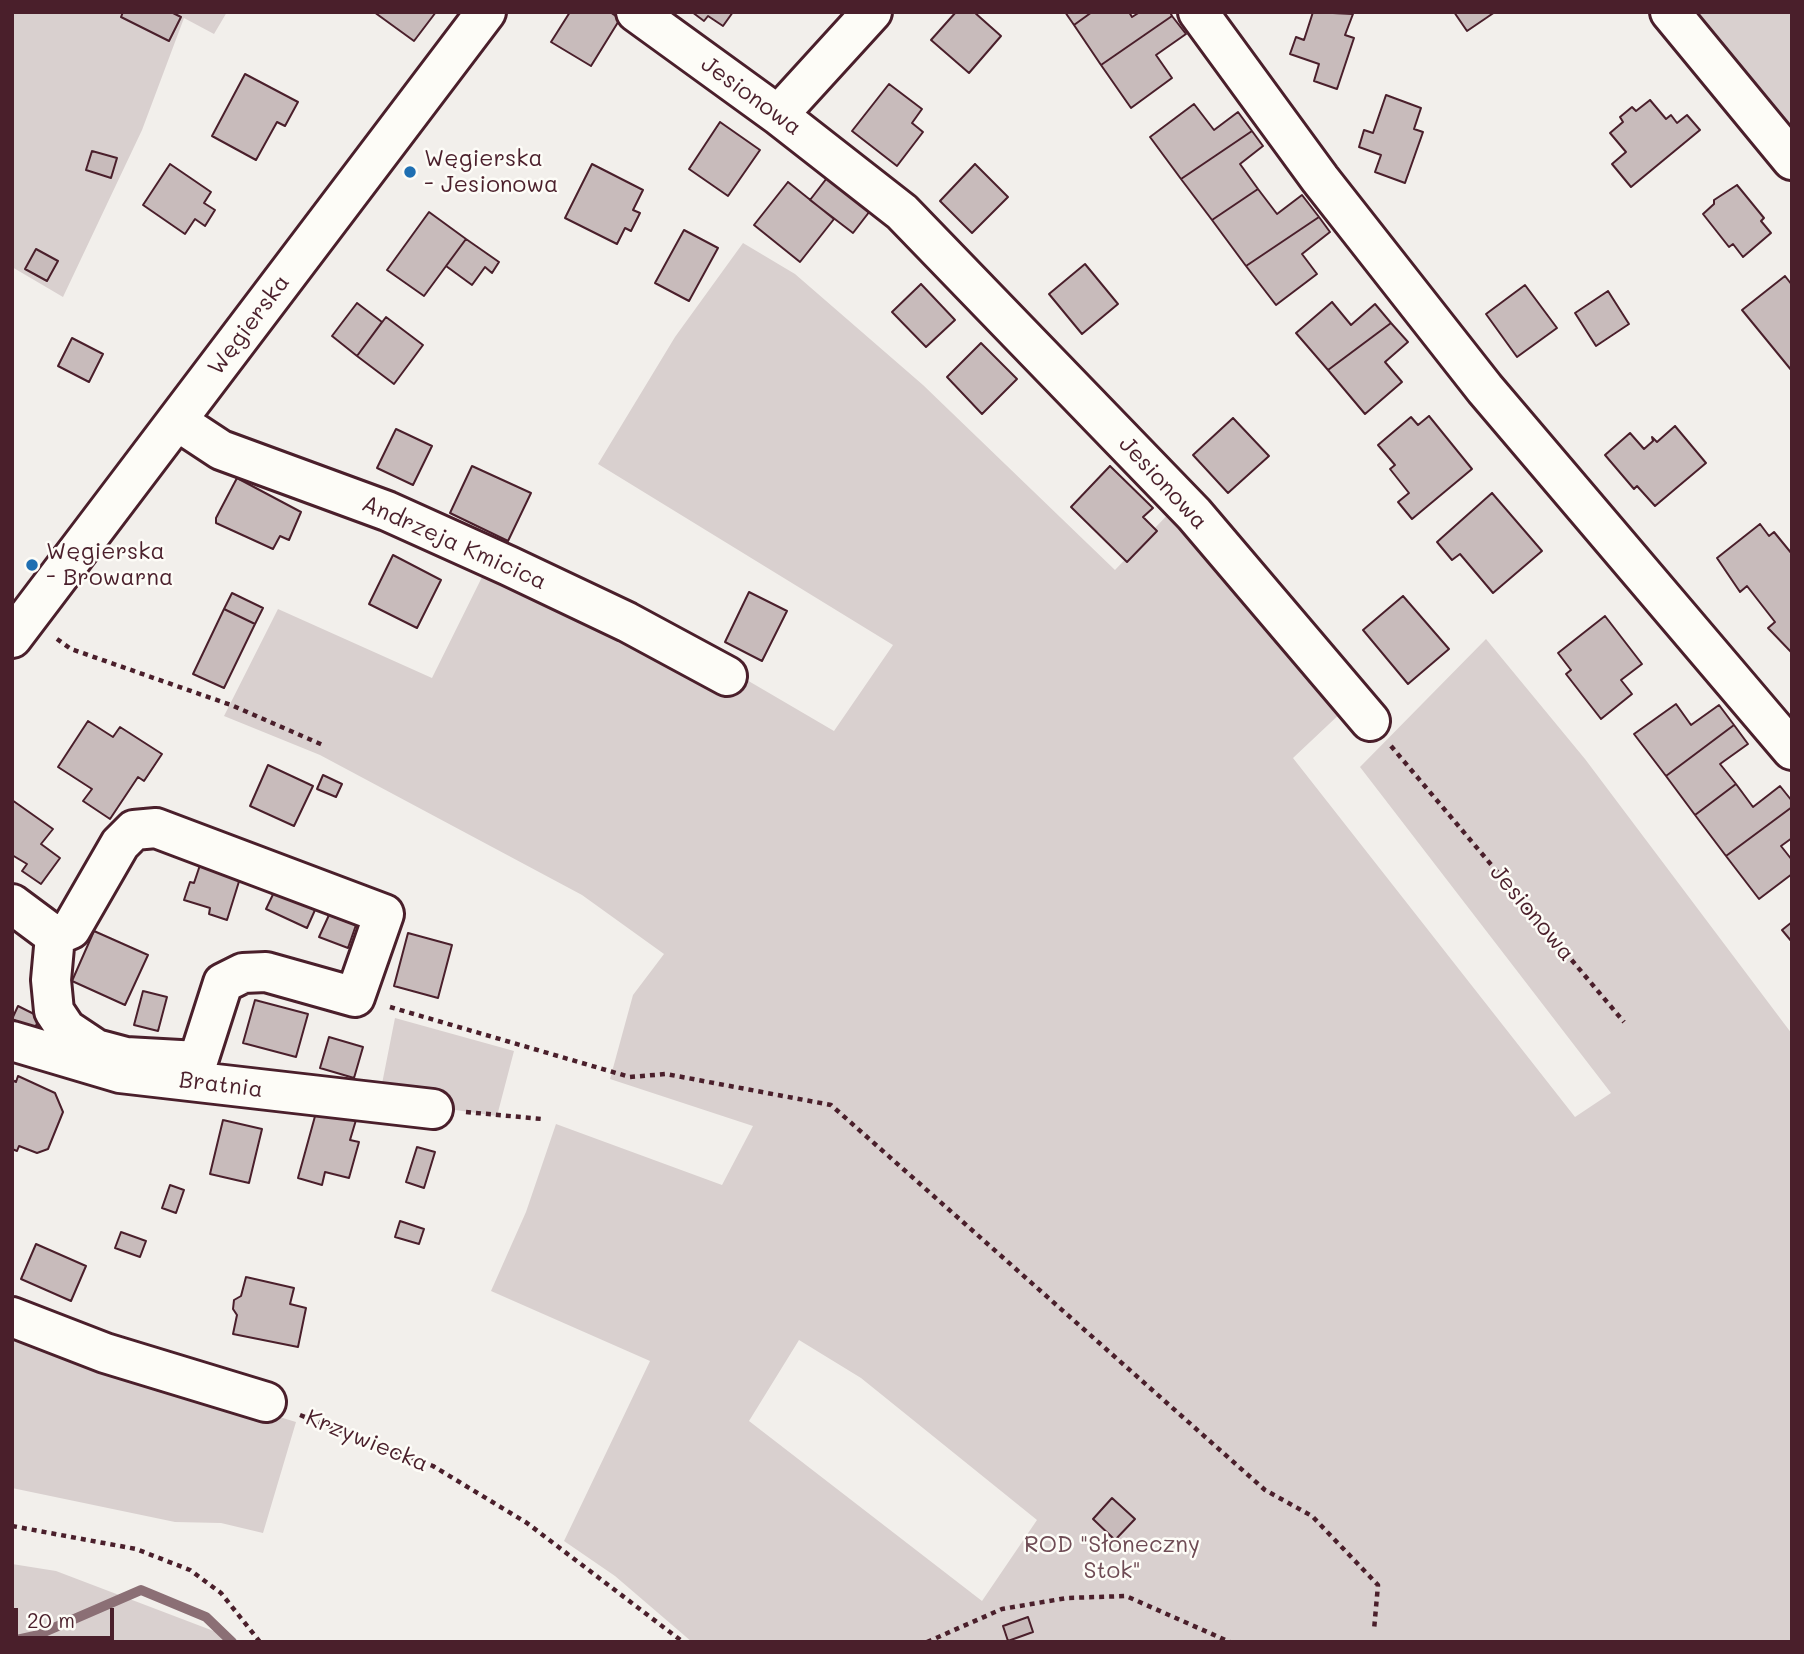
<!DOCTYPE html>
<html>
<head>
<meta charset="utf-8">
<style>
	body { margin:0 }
	#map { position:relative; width:1804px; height:1654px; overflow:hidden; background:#f2efeb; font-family:Mali,sans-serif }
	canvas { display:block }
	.frame { position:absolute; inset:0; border:14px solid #4a1f2b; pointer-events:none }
	.scale { position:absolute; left:14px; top:1608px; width:100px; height:32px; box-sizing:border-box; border:4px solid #4a1f2b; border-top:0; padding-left:9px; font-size:21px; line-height:24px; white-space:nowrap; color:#4a1f2b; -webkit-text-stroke:5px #fdfcf7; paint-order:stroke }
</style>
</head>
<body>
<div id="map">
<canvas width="1804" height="1654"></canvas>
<div class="frame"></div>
<div class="scale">20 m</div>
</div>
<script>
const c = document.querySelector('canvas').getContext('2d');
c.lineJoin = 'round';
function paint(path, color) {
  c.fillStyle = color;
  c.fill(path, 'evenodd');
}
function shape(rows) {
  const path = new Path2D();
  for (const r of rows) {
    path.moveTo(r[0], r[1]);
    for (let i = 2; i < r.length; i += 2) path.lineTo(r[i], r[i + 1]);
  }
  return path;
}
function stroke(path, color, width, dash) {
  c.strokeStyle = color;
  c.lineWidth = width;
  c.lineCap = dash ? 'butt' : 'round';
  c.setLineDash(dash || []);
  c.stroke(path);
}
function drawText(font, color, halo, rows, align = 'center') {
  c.font = font + ' Mali,sans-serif';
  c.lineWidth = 5;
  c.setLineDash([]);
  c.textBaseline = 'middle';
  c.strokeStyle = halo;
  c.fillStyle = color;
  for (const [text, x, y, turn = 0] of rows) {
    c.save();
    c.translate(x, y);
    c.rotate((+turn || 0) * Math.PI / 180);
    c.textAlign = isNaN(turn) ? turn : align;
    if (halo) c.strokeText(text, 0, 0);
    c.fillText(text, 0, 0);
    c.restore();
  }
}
paint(shape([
	[12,12,227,12,214,34,184,18,142,130,63,297,12,267],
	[1695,12,1792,12,1792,129],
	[743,243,795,274,923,385,1115,570,1174,508,1345,709,1293,758,1575,1117,1611,1093,1360,767,1486,639,1585,759,1792,1034,1792,1642,692,1642,615,1576,564,1541,650,1361,491,1291,526,1212,556,1124,722,1185,753,1126,610,1079,633,995,664,954,582,895,320,755,224,716,278,609,432,678,486,569,740,676,834,731,893,645,598,464,675,337],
	[799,1340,861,1378,1037,1520,982,1601,749,1421],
	[395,1018,514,1051,497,1116,379,1099],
	[12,1329,128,1371,296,1422,263,1533,221,1523,175,1522,12,1488],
	[12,1564,56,1571,232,1638,235,1642,12,1642]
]), '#d9d0cf');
stroke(shape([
	[12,1641,35,1636,141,1590,206,1617,232,1642]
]), '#8b6f75', 10);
const building = shape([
	[123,12,171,12,181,17,169,41,121,17,123,12],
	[374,12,436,12,414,41,374,12],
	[570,12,610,12,620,19,591,66,551,42,570,12],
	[692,12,733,12,723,26,708,16,704,21,692,12],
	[956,12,974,12,1001,36,969,73,931,40,956,12],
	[1065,12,1092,12,1074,25,1065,12],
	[1092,12,1129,12,1132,17,1140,12,1170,12,1172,16,1101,65,1074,25,1092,12],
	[1313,12,1353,14,1345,35,1354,38,1337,89,1314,81,1319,64,1290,54,1296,37,1304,40,1313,12],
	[1454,12,1495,12,1467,31,1454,12],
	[1172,16,1186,34,1156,55,1172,78,1131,108,1101,65,1172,16],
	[245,74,298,102,285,126,277,122,256,160,212,136,245,74],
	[889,84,922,109,912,123,923,132,897,166,852,131,889,84],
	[1386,95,1421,108,1414,129,1423,132,1405,183,1375,172,1381,155,1359,147,1364,130,1373,133,1386,95],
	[1650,100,1666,119,1671,115,1677,123,1687,115,1700,130,1631,187,1612,164,1626,152,1610,133,1623,122,1620,117,1632,107,1636,111,1650,100],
	[1194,104,1214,130,1238,112,1252,131,1181,179,1150,137,1194,104],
	[720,122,760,150,728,196,689,169,720,122],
	[1252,131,1263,146,1240,164,1258,189,1212,220,1181,179,1252,131],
	[92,151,117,158,111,178,86,170,92,151],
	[170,164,211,192,204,203,215,210,205,226,195,219,185,234,143,205,170,164],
	[592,164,643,190,633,210,640,213,631,231,625,228,617,244,565,218,592,164],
	[975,164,1008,197,972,233,940,201,975,164],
	[830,174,873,207,853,233,810,200,830,174],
	[788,182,834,219,800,262,754,225,788,182],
	[1737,185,1764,218,1761,221,1771,233,1743,257,1733,244,1729,247,1703,214,1714,204,1714,200,1737,185],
	[1258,189,1277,214,1302,195,1319,217,1246,266,1212,220,1258,189],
	[429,212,466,239,424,296,387,270,429,212],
	[1319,217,1330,232,1302,254,1317,274,1276,305,1246,266,1319,217],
	[684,230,718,248,689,301,655,283,684,230],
	[466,239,499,262,492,273,485,267,472,285,446,266,466,239],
	[36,249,58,261,47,281,25,269,36,249],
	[1085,264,1118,304,1082,334,1049,294,1085,264],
	[1785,276,1792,285,1792,371,1742,310,1785,276],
	[921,284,955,320,926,347,892,312,921,284],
	[1525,285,1557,328,1517,357,1486,314,1525,285],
	[1608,291,1629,324,1596,346,1575,313,1608,291],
	[1332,302,1351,325,1375,304,1391,323,1328,370,1296,333,1332,302],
	[357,303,382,322,357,356,332,336,357,303],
	[386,317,423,345,394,384,357,356,386,317],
	[1391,323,1408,342,1385,362,1402,382,1365,414,1328,370,1391,323],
	[72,338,103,354,89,382,58,366,72,338],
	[981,343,1017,379,982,414,947,377,981,343],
	[1429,416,1472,469,1412,519,1398,502,1409,493,1390,469,1395,465,1378,445,1411,417,1418,425,1429,416],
	[1233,418,1269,456,1228,493,1193,455,1233,418],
	[1675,426,1706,463,1655,506,1637,486,1634,489,1605,455,1630,433,1644,449,1653,441,1652,437,1657,442,1675,426],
	[396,429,432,446,413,485,377,468,396,429],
	[472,466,531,493,508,541,450,513,472,466],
	[1110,466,1153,508,1143,517,1157,531,1127,562,1071,507,1110,466],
	[237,478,301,512,289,540,280,536,273,549,216,523,216,518,237,478],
	[1492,493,1542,551,1493,593,1460,554,1452,560,1437,542,1492,493],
	[1760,524,1769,536,1774,532,1792,554,1792,653,1768,628,1775,622,1747,586,1740,592,1717,558,1760,524],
	[393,555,441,580,417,628,369,604,393,555],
	[749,592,787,611,762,661,725,642,749,592],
	[232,593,263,608,255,624,224,609,232,593],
	[1403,596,1449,649,1408,684,1363,630,1403,596],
	[224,609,255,624,224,688,193,674,224,609],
	[1605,616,1642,664,1621,680,1632,694,1601,719,1566,674,1571,670,1558,653,1605,616],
	[1676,704,1691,725,1719,705,1734,725,1666,776,1634,734,1676,704],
	[88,721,113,737,120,727,162,754,144,781,138,777,110,819,83,801,92,789,58,767,88,721],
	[1734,725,1748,744,1720,764,1736,784,1695,815,1666,776,1734,725],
	[268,765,313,786,294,826,250,806,268,765],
	[323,775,342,784,336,797,317,789,323,775],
	[1736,784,1753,807,1780,786,1792,801,1792,807,1726,856,1695,815,1736,784],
	[12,800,53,829,41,844,60,858,41,884,22,871,27,864,12,855,12,800],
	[1792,807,1792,838,1781,846,1792,860,1792,874,1759,899,1726,856,1792,807],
	[201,862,241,875,227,920,209,914,210,908,184,900,190,882,194,883,201,862],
	[279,882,319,901,307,928,266,909,279,882],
	[329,915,356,925,348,948,319,937,329,915],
	[1792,922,1792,942,1782,930,1792,922],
	[94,931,148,955,125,1005,72,981,94,931],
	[408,933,452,945,438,998,394,986,408,933],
	[143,991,167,997,158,1031,134,1025,143,991],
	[255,1000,308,1014,296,1057,243,1043,255,1000],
	[18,1006,40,1017,34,1030,12,1019,18,1006],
	[329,1037,363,1047,354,1078,320,1068,329,1037],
	[18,1076,55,1093,63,1112,48,1149,37,1153,19,1146,17,1151,12,1149,12,1080,16,1082,18,1076],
	[317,1109,356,1120,350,1140,359,1142,349,1178,325,1172,322,1185,298,1178,317,1109],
	[223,1120,262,1129,249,1183,210,1174,223,1120],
	[417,1147,435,1152,424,1188,406,1182,417,1147],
	[170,1185,184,1190,176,1213,162,1208,170,1185],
	[400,1221,424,1229,419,1244,395,1237,400,1221],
	[121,1232,146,1241,140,1257,115,1248,121,1232],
	[36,1244,86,1266,71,1301,21,1279,36,1244],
	[246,1277,294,1288,290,1304,306,1308,298,1347,233,1334,237,1315,233,1309,234,1300,241,1296,246,1277],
	[1112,1498,1135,1519,1115,1540,1093,1519,1112,1498],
	[1028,1617,1033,1632,1008,1641,1003,1626,1028,1617]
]);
paint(building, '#c8bbbb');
stroke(building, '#4a1f2b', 2);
const minor = shape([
	[636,12,778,115,902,212,1194,514,1370,721],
	[1198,12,1320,179,1485,389,1792,750],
	[1670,12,1792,160],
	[778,115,872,12],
	[177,421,221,450,387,511,509,566,627,622,727,676],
	[12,904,55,936,51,980,54,1011,66,1029,96,1049,126,1057,198,1061,223,983,243,973,266,972,355,997,384,914,156,828,134,830,120,844,71,929,55,936],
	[12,1041,120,1073,433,1109],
	[12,1317,105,1353,266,1402]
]);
const major = shape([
	[12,638,486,12]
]);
stroke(minor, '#4a1f2b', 44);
stroke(major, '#4a1f2b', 44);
stroke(shape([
	[57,639,71,649,231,705,325,746],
	[1391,746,1624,1022],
	[390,1007,630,1077,666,1074,831,1105,1265,1490,1312,1516,1378,1585,1374,1630],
	[466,1112,542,1119],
	[300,1415,433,1466,527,1523,683,1642],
	[12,1526,136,1549,190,1570,221,1593,260,1642],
	[927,1642,1002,1609,1067,1598,1126,1596,1230,1642]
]), '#4a1f2b', 4.5, [5, 5]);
stroke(minor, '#fdfcf7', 38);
stroke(major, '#fdfcf7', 38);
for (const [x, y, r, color] of [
	[410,172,7,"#1f6fb2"],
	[32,565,7,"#1f6fb2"]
]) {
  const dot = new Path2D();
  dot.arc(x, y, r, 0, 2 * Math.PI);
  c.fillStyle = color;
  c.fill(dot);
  stroke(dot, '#fdfcf7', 2.5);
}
drawText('23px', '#4a1f2b', '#fdfcf7', [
	["Jesionowa",751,96,36],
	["Węgierska",249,325,-53],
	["Jesionowa",1163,483,47],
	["Andrzeja Kmicica",454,543,24],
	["Jesionowa",1532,913,50],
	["Bratnia",221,1085,7],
	["Krzywiecka",367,1441,22]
]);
drawText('23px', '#4a1f2b', '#fdfcf7', [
	["Węgierska",424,159],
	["- Jesionowa",424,185],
	["Węgierska",46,552],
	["- Browarna",46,578]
], 'left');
drawText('23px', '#6e4b54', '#fdfcf7', [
	["ROD \"Słoneczny",1112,1545],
	["Stok\"",1112,1571]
]);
</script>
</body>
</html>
